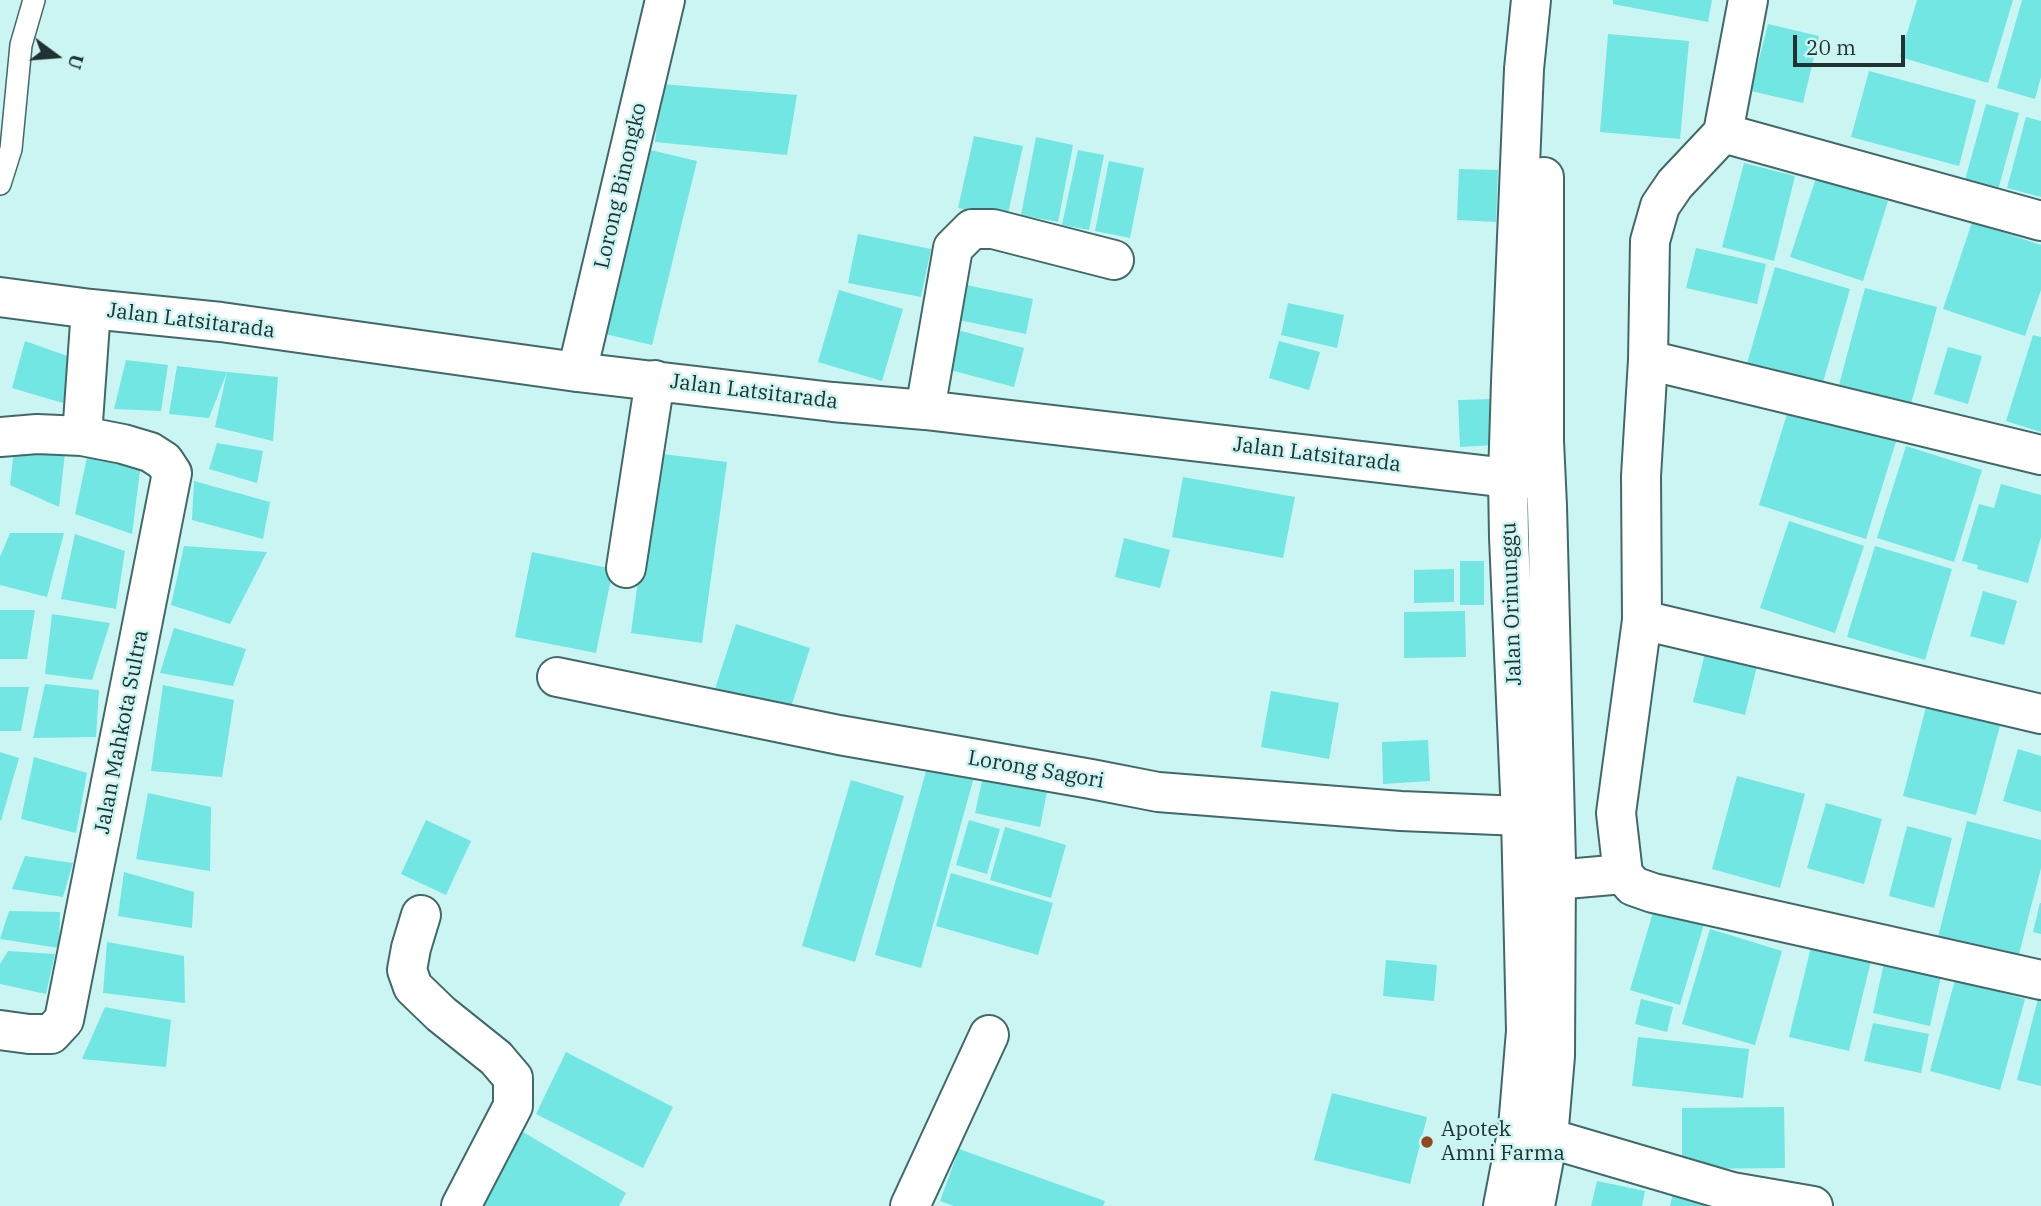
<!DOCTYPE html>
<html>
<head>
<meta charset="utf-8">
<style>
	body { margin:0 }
	#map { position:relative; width:2041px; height:1206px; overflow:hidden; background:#caf5f3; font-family:"IBM Plex Serif",serif }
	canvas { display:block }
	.north { position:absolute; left:21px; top:21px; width:70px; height:70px; -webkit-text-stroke:5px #caf5f3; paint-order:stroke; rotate:106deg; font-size:19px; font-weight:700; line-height:28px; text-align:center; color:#213231 }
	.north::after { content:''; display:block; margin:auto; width:24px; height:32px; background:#213231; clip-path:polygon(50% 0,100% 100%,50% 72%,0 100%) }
	.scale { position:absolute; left:1793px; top:35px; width:112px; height:32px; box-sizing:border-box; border:4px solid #213231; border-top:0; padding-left:9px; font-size:21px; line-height:24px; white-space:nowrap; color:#213231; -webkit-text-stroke:5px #caf5f3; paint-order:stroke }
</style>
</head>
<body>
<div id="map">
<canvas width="2041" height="1206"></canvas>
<div class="north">U</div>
<div class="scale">20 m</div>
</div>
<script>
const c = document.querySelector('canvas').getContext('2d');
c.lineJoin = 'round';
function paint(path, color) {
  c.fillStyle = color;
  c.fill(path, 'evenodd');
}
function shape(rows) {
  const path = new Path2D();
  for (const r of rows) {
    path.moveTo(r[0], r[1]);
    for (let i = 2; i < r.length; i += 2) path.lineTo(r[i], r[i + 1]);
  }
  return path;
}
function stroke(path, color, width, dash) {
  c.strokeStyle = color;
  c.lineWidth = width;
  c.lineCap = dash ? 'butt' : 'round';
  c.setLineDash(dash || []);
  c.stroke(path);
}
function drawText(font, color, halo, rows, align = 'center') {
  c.font = font + ' "IBM Plex Serif",serif';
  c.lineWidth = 5;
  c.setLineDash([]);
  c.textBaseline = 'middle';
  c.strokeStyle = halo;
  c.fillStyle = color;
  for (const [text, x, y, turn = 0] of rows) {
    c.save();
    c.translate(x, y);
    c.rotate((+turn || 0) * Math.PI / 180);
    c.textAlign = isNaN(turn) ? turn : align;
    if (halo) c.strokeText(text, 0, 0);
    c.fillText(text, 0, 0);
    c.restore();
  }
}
paint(shape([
	[1613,0,1712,0,1708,22,1613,4],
	[1917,0,2013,0,1988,83,1900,57],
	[2022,0,2041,0,2041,77,2035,99,1997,88],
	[1768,24,1819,36,1803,103,1751,91],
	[1608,34,1689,41,1680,139,1600,132],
	[1869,71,1976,100,1959,166,1851,137],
	[661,84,797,95,787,155,655,142],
	[1986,104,2019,113,1998,190,1965,180],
	[2026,117,2041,121,2041,197,2007,188],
	[974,136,1023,146,1007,218,958,208],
	[1036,137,1073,145,1058,222,1021,215],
	[646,149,697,161,652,345,601,333],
	[1078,150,1104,155,1089,230,1062,225],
	[1109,161,1144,168,1130,238,1095,231],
	[1744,163,1795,176,1774,261,1722,247],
	[1459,169,1498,170,1496,222,1457,220],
	[1816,178,1888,201,1863,281,1790,257],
	[1972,222,2041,245,2041,290,2025,336,1943,309],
	[858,234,931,249,921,297,848,283],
	[1696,248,1766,264,1757,304,1686,288],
	[1775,267,1850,289,1821,389,1746,367],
	[962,284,1033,299,1026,334,954,319],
	[1865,288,1937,307,1911,404,1839,385],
	[839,290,903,309,882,381,818,362],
	[1288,303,1344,315,1337,348,1281,335],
	[954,329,1024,348,1014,387,943,368],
	[2033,335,2041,337,2041,432,2006,421],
	[25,341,73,358,63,403,12,388],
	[1279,341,1320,352,1309,390,1269,378],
	[1948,347,1982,356,1968,404,1934,394],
	[126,360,168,365,161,411,114,409],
	[177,366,227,372,209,418,169,414],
	[227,372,278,377,273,441,215,427],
	[1493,399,1495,445,1460,447,1458,400],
	[1791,401,1898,435,1866,539,1759,505],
	[15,441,65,453,59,507,10,485],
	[217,443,263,451,257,483,209,469],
	[1906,446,1982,470,1954,562,1877,538],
	[88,453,141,463,132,534,75,514],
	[655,453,727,462,702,643,631,633],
	[1183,477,1295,497,1283,558,1172,537],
	[194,481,270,502,263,539,192,520],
	[2001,484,2041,495,2041,537,2028,583,1977,569,1978,565,1962,561,1979,504,1994,508],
	[1789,521,1864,546,1835,633,1760,608],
	[10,533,64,533,47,597,0,585,0,557],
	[75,534,125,551,116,609,61,599],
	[1124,538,1170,550,1160,588,1115,577],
	[184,546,267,552,230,624,171,605],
	[1875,546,1952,569,1925,660,1847,637],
	[532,552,613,569,596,653,515,637],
	[1460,561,1484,561,1484,605,1460,605],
	[1454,569,1454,602,1414,603,1414,570],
	[1983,591,2017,601,2004,645,1970,636],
	[0,610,35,610,27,659,0,659],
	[1465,611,1466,657,1404,658,1404,612],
	[52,614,110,623,92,680,45,674],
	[736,624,810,648,789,713,715,689],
	[174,628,246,649,233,686,160,673],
	[1705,653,1757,666,1745,715,1693,702],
	[45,684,99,690,96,737,33,738],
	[163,685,234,700,222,777,151,771],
	[0,687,29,687,21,731,0,731],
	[1271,691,1339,703,1329,759,1261,747],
	[1927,703,2001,722,1976,815,1903,796],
	[1428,740,1430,781,1383,784,1382,742],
	[2018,749,2041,756,2041,812,2003,801],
	[0,752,19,758,1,821,0,820],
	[34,757,87,773,76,833,21,819],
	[928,764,974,777,921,968,875,955],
	[985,768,1049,782,1040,827,975,813],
	[1737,776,1805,794,1780,888,1712,869],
	[851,780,904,796,855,962,802,946],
	[148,793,211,807,210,871,136,859],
	[1826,803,1882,819,1864,884,1807,868],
	[426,820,471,841,446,895,401,874],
	[969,820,1000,829,987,874,956,865],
	[1967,821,2041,840,2041,868,2018,958,1938,937],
	[1907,826,1952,838,1934,908,1889,896],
	[1005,827,1066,845,1051,898,990,880],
	[25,856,73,863,63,897,12,889],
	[124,872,194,892,192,928,118,916],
	[951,873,1053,903,1038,955,936,926],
	[2040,903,2041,903,2041,934,2033,932],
	[1654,909,1704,924,1680,1005,1630,990],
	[9,911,60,912,59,948,0,939],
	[1710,929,1782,951,1755,1045,1682,1024],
	[107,942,184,956,185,1003,103,993],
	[1812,943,1872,957,1849,1051,1789,1037],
	[8,951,55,954,46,994,0,984,0,964],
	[1386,960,1437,965,1434,1001,1383,996],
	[1884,963,1941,976,1930,1026,1873,1013],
	[1955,980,2025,999,2000,1090,1930,1071],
	[1641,999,1673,1007,1667,1032,1635,1024],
	[2038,999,2041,1000,2041,1086,2017,1080],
	[105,1007,171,1020,166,1067,82,1059],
	[1873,1023,1929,1034,1921,1073,1864,1061],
	[1638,1037,1749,1049,1743,1098,1632,1086],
	[566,1052,673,1107,643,1168,536,1114],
	[1332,1093,1427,1117,1410,1184,1314,1160],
	[1784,1107,1785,1168,1682,1169,1682,1108],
	[523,1132,626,1193,619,1206,480,1206],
	[959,1149,1105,1201,1103,1206,954,1206,940,1201],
	[1597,1181,1645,1191,1642,1206,1591,1206],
	[1673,1193,1721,1206,1670,1206]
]), '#71e6e3');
const lane = shape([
	[0,184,11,149,21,45,34,0]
]);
const street = shape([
	[1723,133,1748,0],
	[2041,221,1723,133,1675,184,1660,206,1650,241,1648,360,2041,455],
	[0,297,91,309,221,322,577,372,833,402,925,410,1508,478,1541,479],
	[1648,360,1641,476,1642,620,1616,813,1623,874,1633,886,1653,893,2041,980],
	[577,372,665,0],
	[925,410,953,248,972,229,993,229,1114,260],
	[82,436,91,309],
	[0,437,37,434,82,436,123,444,150,452,164,461,172,473,64,1020,51,1034,29,1034,0,1030],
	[626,568,655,380],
	[1642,620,2041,714],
	[557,677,839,735,1091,779,1158,792,1401,811,1521,816],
	[1555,880,1623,874],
	[421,915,411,948,407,970,413,987,441,1014,496,1058,513,1078,513,1106,461,1206],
	[1548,1138,1732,1192,1813,1206],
	[910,1206,989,1035]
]);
const secondary = shape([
	[1503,1206,1518,1128,1526,1031,1521,816,1509,537,1508,478,1511,382,1524,69,1531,0],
	[1535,1206,1548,1138,1555,1056,1556,862,1547,506,1544,441,1544,177]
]);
stroke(lane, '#426968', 24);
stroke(street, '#426968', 42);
stroke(secondary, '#426968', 42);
stroke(lane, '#fff', 21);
stroke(street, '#fff', 38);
stroke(secondary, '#fff', 38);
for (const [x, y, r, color] of [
	[1427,1142,7,"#8e4921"]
]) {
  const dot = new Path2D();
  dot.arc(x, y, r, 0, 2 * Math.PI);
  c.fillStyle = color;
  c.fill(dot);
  stroke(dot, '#caf5f3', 2.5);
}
drawText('21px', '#213231', '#caf5f3', [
	["Lorong Binongko",621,186,-77],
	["Jalan Latsitarada",191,321,7],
	["Jalan Latsitarada",754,392,7],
	["Jalan Latsitarada",1317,455,7],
	["Jalan Orinunggu",1512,604,-92],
	["Jalan Mahkota Sultra",122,732,-79],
	["Lorong Sagori",1036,770,10]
]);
drawText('21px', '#213231', '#caf5f3', [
	["Apotek",1441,1130],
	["Amni Farma",1441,1154]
], 'left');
</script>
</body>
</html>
